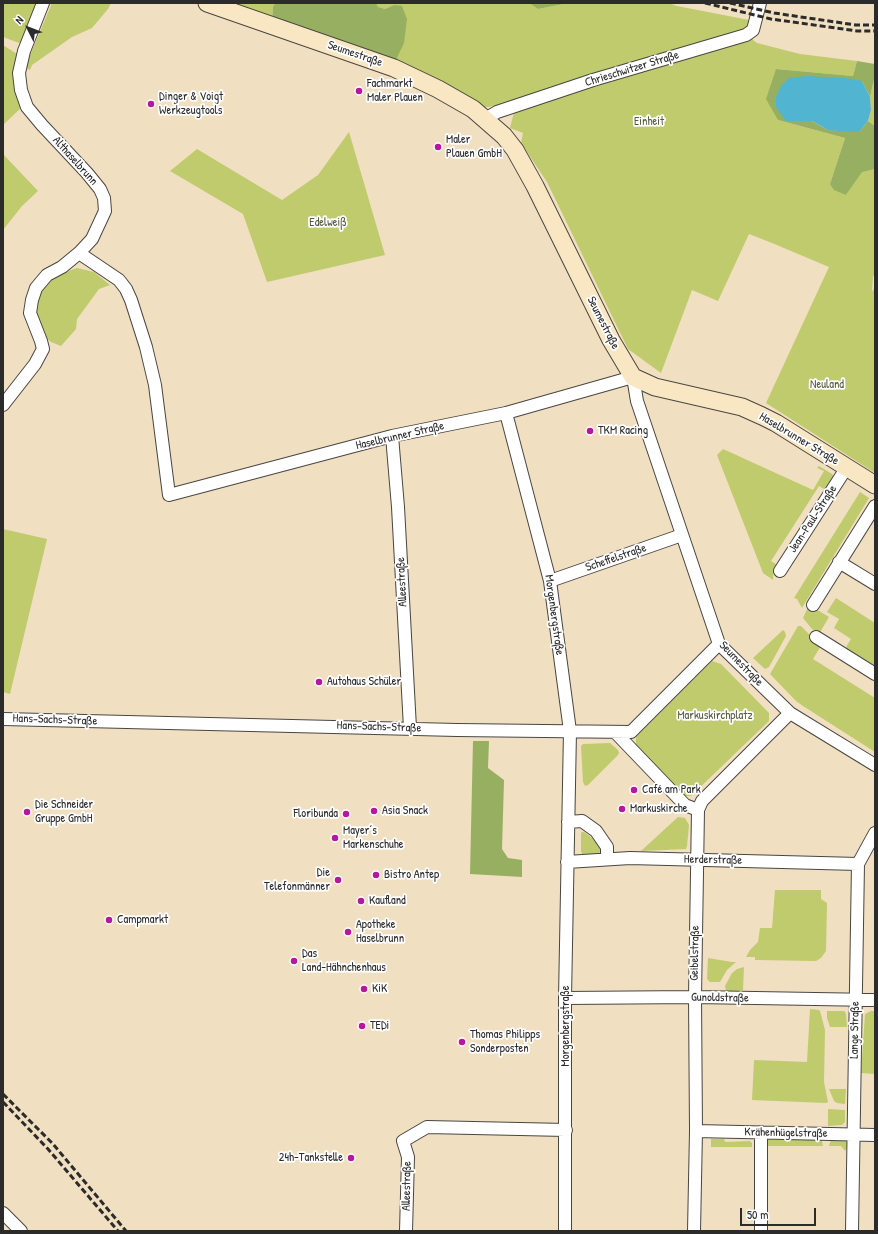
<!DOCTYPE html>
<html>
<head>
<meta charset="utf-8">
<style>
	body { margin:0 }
	#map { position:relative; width:878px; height:1234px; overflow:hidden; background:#f1dfc1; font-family:"Patrick Hand",sans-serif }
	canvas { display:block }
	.frame { position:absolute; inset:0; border:4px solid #2b2b2b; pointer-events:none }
	.north { position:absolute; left:8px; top:8px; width:40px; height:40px; -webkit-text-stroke:3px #fff; paint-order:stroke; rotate:312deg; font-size:11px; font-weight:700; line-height:16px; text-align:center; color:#2b2b2b }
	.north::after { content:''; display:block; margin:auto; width:14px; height:18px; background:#2b2b2b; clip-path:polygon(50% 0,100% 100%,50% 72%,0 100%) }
	.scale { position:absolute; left:740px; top:1208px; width:76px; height:18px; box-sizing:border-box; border:2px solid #2b2b2b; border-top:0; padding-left:5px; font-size:12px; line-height:14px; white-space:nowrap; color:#2b2b2b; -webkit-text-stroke:3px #fff; paint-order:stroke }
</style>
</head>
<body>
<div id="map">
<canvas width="878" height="1234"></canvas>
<div class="frame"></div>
<div class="north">N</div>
<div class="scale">50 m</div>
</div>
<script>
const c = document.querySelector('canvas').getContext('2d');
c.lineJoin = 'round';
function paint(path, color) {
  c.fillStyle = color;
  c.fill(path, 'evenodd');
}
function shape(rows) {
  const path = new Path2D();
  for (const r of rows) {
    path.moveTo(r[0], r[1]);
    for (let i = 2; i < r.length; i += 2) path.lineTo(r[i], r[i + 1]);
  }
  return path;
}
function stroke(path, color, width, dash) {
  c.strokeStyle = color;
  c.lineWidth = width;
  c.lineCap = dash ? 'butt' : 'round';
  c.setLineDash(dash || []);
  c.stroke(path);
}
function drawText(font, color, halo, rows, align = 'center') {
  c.font = font + ' "Patrick Hand",sans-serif';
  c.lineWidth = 3.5;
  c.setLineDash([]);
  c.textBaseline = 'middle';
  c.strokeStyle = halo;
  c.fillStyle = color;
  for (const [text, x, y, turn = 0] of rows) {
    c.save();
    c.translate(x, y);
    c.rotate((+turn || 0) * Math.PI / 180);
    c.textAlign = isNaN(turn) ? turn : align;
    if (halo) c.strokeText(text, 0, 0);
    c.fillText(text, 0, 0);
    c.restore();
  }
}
paint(shape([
	[3,3,41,3,27,40,19,43,3,37],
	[52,3,111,3,108,9,92,28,72,37,32,65,30,70,25,67],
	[223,3,275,3,273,7,272,22],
	[376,3,529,3,538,9,569,3,669,3,677,6,749,20,747,27,753,40,757,43,800,54,857,61,853,76,776,69,778,120,845,138,830,184,846,195,862,171,875,169,875,273,873,277,872,292,875,287,875,473,766,403,829,267,772,243,749,234,718,301,692,290,661,373,628,349,547,182,521,143,523,133,510,128,514,112,504,103,489,107,475,107,394,64,394,5,385,9,378,7],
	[3,45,20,56,23,106,3,125],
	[875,75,875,126,868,121,871,110,870,97],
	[349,132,385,255,267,282,243,214,170,171,197,149,282,200,318,175],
	[3,154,38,191,22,206,3,230],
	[77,268,94,272,110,285,99,289,77,319,76,329,61,346,51,342,43,335,40,322,33,309,42,288,57,275],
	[723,449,813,490,824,471,817,468,819,466,832,474,834,477,827,489,824,489,819,486,771,561,779,566,773,575,773,580,763,573,717,455],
	[860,492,869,498,802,608,797,599,794,598],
	[3,529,47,539,10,694,3,692],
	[836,598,875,623,875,672,843,652,851,639,834,628,839,619,827,612],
	[809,605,829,617,819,634,812,629,803,618],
	[798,626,801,626,813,638,822,644,813,659,875,698,875,752,803,706,796,701,770,674],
	[783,630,785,632,786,636,769,667,765,669,753,658],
	[712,661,721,664,769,713,769,721,691,796,685,796,636,745,636,737],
	[610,743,618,750,619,753,618,755,588,785,585,786,583,782,581,746,583,744],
	[678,817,685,818,689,825,687,846,686,849,641,851],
	[582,832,584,832,592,838,601,848,602,851,599,853,597,855,582,854,581,851,581,833],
	[775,890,821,890,821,899,827,903,826,951,821,958,816,961,755,960,755,957,746,957,750,950,758,942,760,928,772,928],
	[708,958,732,962,736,962,727,970,720,982,710,982,707,979],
	[744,967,743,990,730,992,726,991,725,986,732,973,737,969],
	[810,1009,819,1010,820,1011,825,1030,824,1082,828,1102,826,1103,752,1100,754,1060,807,1062],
	[827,1011,844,1011,845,1012,846,1014,847,1027,830,1027,827,1018],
	[871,1011,875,1011,875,1074,861,1073,865,1014],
	[829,1089,846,1089,845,1104,837,1103,834,1101],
	[828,1109,845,1110,845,1122,842,1125,828,1126],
	[711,1139,724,1139,725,1142,750,1141,752,1143,752,1147,711,1147],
	[820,1139,822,1141,823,1146,764,1146,766,1140],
	[831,1139,849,1140,849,1145,845,1151,841,1146,829,1146]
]), '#bfcb6d');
paint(shape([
	[275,3,376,3,378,7,385,9,394,5,402,6,407,19,404,43,394,64,272,22,273,7],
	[529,3,569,3,538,9],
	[857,61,875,64,875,75,870,97,862,81,786,121,812,121,828,130,860,131,868,121,875,126,875,169,862,172,846,195,834,190,830,184,845,138,778,120,766,99,776,69,853,76],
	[473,741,489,741,488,768,504,780,502,849,508,858,522,860,522,877,470,874]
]), '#97af60');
paint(shape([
	[806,76,846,78,862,81,870,97,871,110,868,121,860,131,850,132,828,130,812,121,786,121,776,107,776,97,781,86,789,78]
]), '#51b4d0');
const street = shape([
	[485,119,497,112,593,80,746,35,753,30,760,3],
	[79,253,119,280,126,289,131,300,146,347,155,385,169,495,392,436,506,413,633,377,637,401,719,644,790,713,875,765],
	[3,405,35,364,43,349,41,341,30,313,32,300,36,288,47,275,62,267,79,253,92,239,105,211,104,198,100,189,87,173,42,125,27,107,21,90,19,73,24,51,43,3],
	[506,413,550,581,570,731,565,998,565,1231],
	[392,436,398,507,410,728],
	[839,562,875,584],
	[780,571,847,467],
	[550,581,682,535],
	[813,605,875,506],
	[816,637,875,674],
	[3,719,457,730,631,732,719,644],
	[615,732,685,805,698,810],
	[568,822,582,821,596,831,607,847,607,859],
	[567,862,630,858,858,864],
	[565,998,695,997,875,1000],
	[696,1131,875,1135],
	[3,1213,21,1231],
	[406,1231,408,1157,403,1141,427,1127,566,1130],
	[694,1231,696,1131,695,997,698,810,702,801,790,713],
	[761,1231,761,1132],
	[852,1231,858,864,875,833]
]);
const secondary = shape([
	[207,3,394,68,438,89,473,109,504,136,515,150,535,186,611,340,633,377,655,387,742,407,762,416,776,423,875,485]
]);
stroke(street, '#494642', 14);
stroke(secondary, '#494642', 19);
stroke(street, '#fff', 12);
stroke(secondary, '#f9e7c3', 17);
stroke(shape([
	[705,3,771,19,857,31,875,31],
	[730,3,774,13,856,25,875,25],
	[3,1094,53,1144,126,1231],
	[3,1102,48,1149,118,1231]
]), '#2b2b2b', 3, [6, 3]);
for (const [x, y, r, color] of [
	[359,91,4,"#b5179e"],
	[151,104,4,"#b5179e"],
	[438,147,4,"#b5179e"],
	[590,431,4,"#b5179e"],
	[319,682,4,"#b5179e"],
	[634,790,4,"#b5179e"],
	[622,809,4,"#b5179e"],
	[374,811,4,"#b5179e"],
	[27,812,4,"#b5179e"],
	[346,814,4,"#b5179e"],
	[335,838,4,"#b5179e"],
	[376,875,4,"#b5179e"],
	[338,880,4,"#b5179e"],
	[361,901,4,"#b5179e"],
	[109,920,4,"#b5179e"],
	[348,932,4,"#b5179e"],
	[294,961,4,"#b5179e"],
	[364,989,4,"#b5179e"],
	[362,1026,4,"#b5179e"],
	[462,1042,4,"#b5179e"],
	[351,1158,4,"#b5179e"]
]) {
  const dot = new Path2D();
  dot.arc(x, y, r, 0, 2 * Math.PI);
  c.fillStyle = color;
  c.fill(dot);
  stroke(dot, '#fff', 1.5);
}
drawText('12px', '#2b2b2b', '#fff', [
	["Seumestraße",355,54,19],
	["Chrieschwitzer Straße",632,69,-17],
	["Althaselbrunn",75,161,48],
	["Seumestraße",603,323,63],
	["Haselbrunner Straße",400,436,-13],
	["Haselbrunner Straße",799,439,31],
	["Jean-Paul-Straße",813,519,-57],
	["Scheffelstraße",616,558,-19],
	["Alleestraße",402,582,-93],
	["Morgenbergstraße",554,615,82],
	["Seumestraße",741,664,46],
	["Hans-Sachs-Straße",55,720,2],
	["Hans-Sachs-Straße",379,727,2],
	["Herderstraße",713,860,1],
	["Geibelstraße",695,953,-89],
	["Gunoldstraße",720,998,1],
	["Morgenbergstraße",566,1026,-90],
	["Lange Straße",855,1030,-89],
	["Krähenhügelstraße",786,1133,1],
	["Alleestraße",407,1186,-89]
]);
drawText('12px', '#2b2b2b', '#fff', [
	["Fachmarkt",367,84],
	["Maler Plauen",367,98],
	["Dinger & Voigt",159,97],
	["Werkzeugtools",159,111],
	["Maler",446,140],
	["Plauen GmbH",446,154],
	["TKM Racing",598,431],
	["Autohaus Schüler",327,682],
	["Café am Park",642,790],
	["Die Schneider",35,805],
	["Gruppe GmbH",35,819],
	["Markuskirche",630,809],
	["Asia Snack",382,811],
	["Floribunda",338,814,"right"],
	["Mayer´s",343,831],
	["Markenschuhe",343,845],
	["Die",330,873,"right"],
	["Telefonmänner",330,887,"right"],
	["Bistro Antep",384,875],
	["Kaufland",369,901],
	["Campmarkt",117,920],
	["Apotheke",356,925],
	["Haselbrunn",356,939],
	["Das",302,954],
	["Land-Hähnchenhaus",302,968],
	["KiK",372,989],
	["TEDi",370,1026],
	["Thomas Philipps",470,1035],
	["Sonderposten",470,1049],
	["24h-Tankstelle",343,1158,"right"]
], 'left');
drawText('12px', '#575b3f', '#fff', [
	["Einheit",649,122],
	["Edelweiß",328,223],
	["Neuland",827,385],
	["Markuskirchplatz",715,716]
]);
</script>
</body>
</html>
